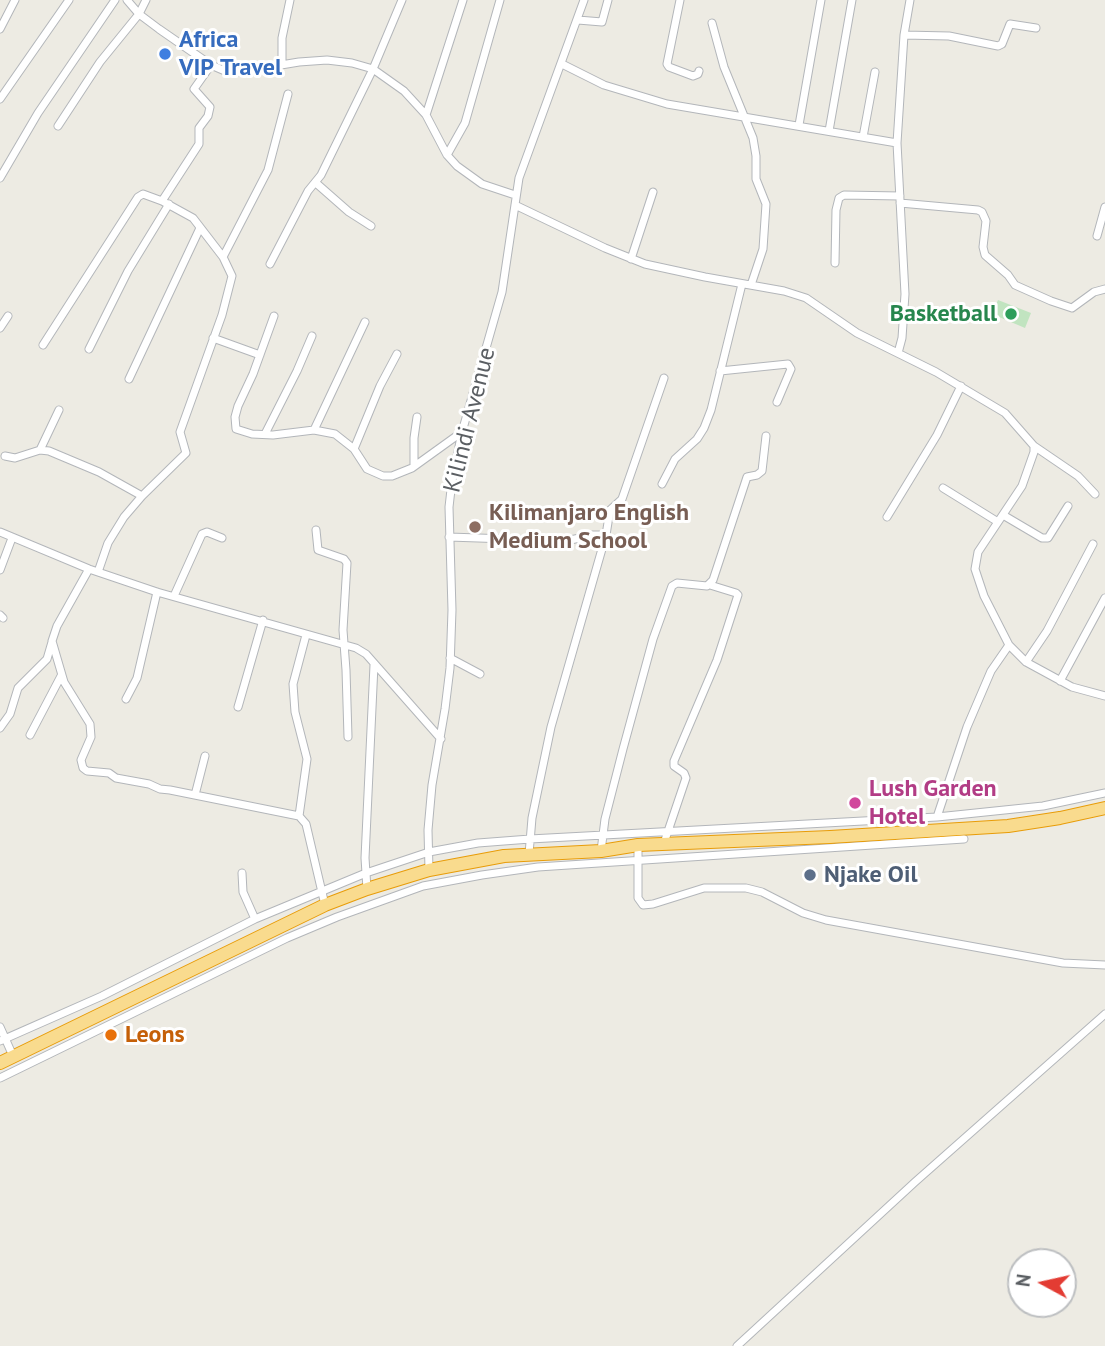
<!DOCTYPE html>
<html>
<head>
<meta charset="utf-8">
<style>
	body { margin:0 }
	#map { position:relative; width:1105px; height:1346px; overflow:hidden; background:#edebe3; font-family:"PT Sans",sans-serif }
	canvas { display:block }
	.north { position:absolute; left:1007px; top:1248px; width:70px; height:70px; box-sizing:border-box; background:#fff; border:2px solid #bdbfc1; border-radius:50%; rotate:278deg; font-size:19px; font-weight:700; line-height:28px; text-align:center; color:#5b5f63 }
	.north::after { content:''; display:block; margin:auto; width:24px; height:32px; background:#e33c33; clip-path:polygon(50% 0,100% 100%,50% 72%,0 100%) }
</style>
</head>
<body>
<div id="map">
<canvas width="1105" height="1346"></canvas>
<div class="north">N</div>
</div>
<script>
const c = document.querySelector('canvas').getContext('2d');
c.lineJoin = 'round';
function paint(path, color) {
  c.fillStyle = color;
  c.fill(path, 'evenodd');
}
function shape(rows) {
  const path = new Path2D();
  for (const r of rows) {
    path.moveTo(r[0], r[1]);
    for (let i = 2; i < r.length; i += 2) path.lineTo(r[i], r[i + 1]);
  }
  return path;
}
function stroke(path, color, width, dash) {
  c.strokeStyle = color;
  c.lineWidth = width;
  c.lineCap = dash ? 'butt' : 'round';
  c.setLineDash(dash || []);
  c.stroke(path);
}
function drawText(font, color, halo, rows, align = 'center') {
  c.font = font + ' "PT Sans",sans-serif';
  c.lineWidth = 6;
  c.setLineDash([]);
  c.textBaseline = 'middle';
  c.strokeStyle = halo;
  c.fillStyle = color;
  for (const [text, x, y, turn = 0] of rows) {
    c.save();
    c.translate(x, y);
    c.rotate((+turn || 0) * Math.PI / 180);
    c.textAlign = isNaN(turn) ? turn : align;
    if (halo) c.strokeText(text, 0, 0);
    c.fillText(text, 0, 0);
    c.restore();
  }
}
paint(shape([
	[998,300,1031,313,1025,328,992,314]
]), '#c1e4c0');
const street = shape([
	[127,0,139,14,159,29,211,65,225,71,239,72,299,62,327,60,352,63,373,69,404,91,426,115,447,155,457,166,482,184,515,195],
	[680,0,667,64,669,67,693,76,698,74,699,71],
	[578,20,602,22,608,0],
	[712,23,724,67,753,138,756,156,756,179,766,204,763,249,751,285],
	[0,29,15,0],
	[904,35,949,36,998,46,1002,44,1010,24,1036,28],
	[562,64,604,85,667,104,897,143],
	[282,65,282,38,290,0],
	[0,99,69,0],
	[426,115,463,0],
	[799,125,821,0],
	[58,126,100,62,139,14,146,0],
	[829,131,852,0],
	[863,137,875,72],
	[447,155,465,123,500,0],
	[0,178,38,113,115,0],
	[316,183,349,212,371,226],
	[162,201,199,144,199,128,208,116,210,107,194,89,211,65],
	[900,203,978,210,982,212,986,221,983,247,985,255,1008,275,1015,285,1051,301,1072,308,1094,292,1105,289],
	[515,205,605,248,645,264,705,277,784,291,806,298,857,333,936,372,1005,413,1034,446,1034,452,1022,486,978,552,975,569,984,596,1009,645,1026,662,1072,687,1105,696],
	[1097,236,1105,207],
	[223,257,268,170,288,94],
	[631,259,653,192],
	[835,263,836,210,839,198,844,195,900,196],
	[270,264,308,191,321,175,373,69,402,0],
	[274,316,253,374,238,406,235,417,236,429,252,434,273,435,314,430,335,434,354,449,367,469,383,476,392,476,412,468,462,432],
	[0,328,8,316],
	[213,338,260,355],
	[43,345,138,197,143,194,162,201,193,218,223,257,232,276,222,315,180,432,186,453,142,496,124,517,108,543,98,572],
	[89,349,128,271,169,204],
	[898,353,902,338,905,294,897,143,904,35,910,0],
	[720,371,788,364,791,369,777,402],
	[129,379,200,228],
	[314,430,365,322],
	[265,434,297,371,312,336],
	[1034,446,1078,476,1095,494],
	[354,449,380,386,397,354],
	[40,450,59,410],
	[5,456,15,458,40,450,49,451,99,472,142,496],
	[414,466,414,438,417,417],
	[662,484,675,459,697,439,704,428,711,410,742,284],
	[943,488,998,522],
	[1003,515,1042,538,1048,538,1068,506],
	[887,517,937,435,961,386],
	[316,530,318,550,344,559,347,563,343,630,346,670,348,737],
	[0,532,89,569,157,592,356,648,366,654,441,739],
	[449,537,566,541,593,535,606,535],
	[89,569,57,626,52,641,64,682,90,724,91,737,81,760,83,768,87,771,109,773,116,778,149,784,160,789,170,790,299,816,306,824,325,905],
	[0,570,12,538],
	[174,596,202,534,207,532,222,538],
	[0,615,3,618],
	[450,658,480,674],
	[1026,662,1047,631,1093,544],
	[1060,681,1105,598],
	[126,699,137,678,157,592],
	[238,707,263,620],
	[0,728,10,714,18,688,47,659,52,642],
	[30,735,61,676],
	[195,795,205,756],
	[299,816,307,759,295,712,293,684,306,635],
	[937,817,967,727,991,671,1009,645],
	[664,843,686,778,684,773,674,766,674,761,717,660,738,595,736,593,710,585],
	[638,845,638,898,643,905,653,904,704,888,746,888,762,892,803,913,826,920,1063,963,1105,965],
	[601,851,605,819,623,749,653,639,672,586,677,583,707,586,713,580,747,477,757,475,762,471,766,436],
	[529,854,532,818,551,727,606,535,610,510,622,499,664,378],
	[429,870,428,830,432,785,445,709,450,668,452,610,449,507,452,481,462,432,502,292,519,178,584,0],
	[242,873,243,892,255,919],
	[367,889,365,858,374,665],
	[0,1027,13,1056],
	[0,1041,102,996,255,919,366,873,429,852,478,843,530,839,937,817,1043,806,1105,793],
	[0,1078,287,938,337,917,423,886,482,875,538,867,964,839],
	[737,1346,915,1182,1105,1014]
]);
const highway = shape([
	[0,1063,325,905,367,889,429,870,504,856,601,851,638,845,830,837,1008,826,1060,818,1105,808]
]);
stroke(street, '#b3b6ba', 9);
stroke(highway, '#e89c08', 14);
stroke(street, '#fff', 7);
stroke(highway, '#f9db8e', 12);
for (const [x, y, r, color] of [
	[165,54,7,"#3f7fe0"],
	[1011,314,7,"#2e9e5b"],
	[475,527,7,"#8d6e63"],
	[855,803,7,"#d1479c"],
	[810,875,7,"#5c6f8a"],
	[111,1035,7,"#e8710a"]
]) {
  const dot = new Path2D();
  dot.arc(x, y, r, 0, 2 * Math.PI);
  c.fillStyle = color;
  c.fill(dot);
  stroke(dot, '#fff', 2.5);
}
drawText('bold 24px', '#366cbe', '#fff', [
	["Africa",179,40],
	["VIP Travel",179,68]
], 'left');
drawText('bold 24px', '#27864d', '#fff', [
	["Basketball",997,314]
], 'right');
drawText('24px', '#5b5f63', '#fff', [
	["Kilindi Avenue",470,420,-76]
]);
drawText('bold 24px', '#785e54', '#fff', [
	["Kilimanjaro English",489,513],
	["Medium School",489,541]
], 'left');
drawText('bold 24px', '#b23c85', '#fff', [
	["Lush Garden",869,789],
	["Hotel",869,817]
], 'left');
drawText('bold 24px', '#4e5e75', '#fff', [
	["Njake Oil",824,875]
], 'left');
drawText('bold 24px', '#c56008', '#fff', [
	["Leons",125,1035]
], 'left');
</script>
</body>
</html>
